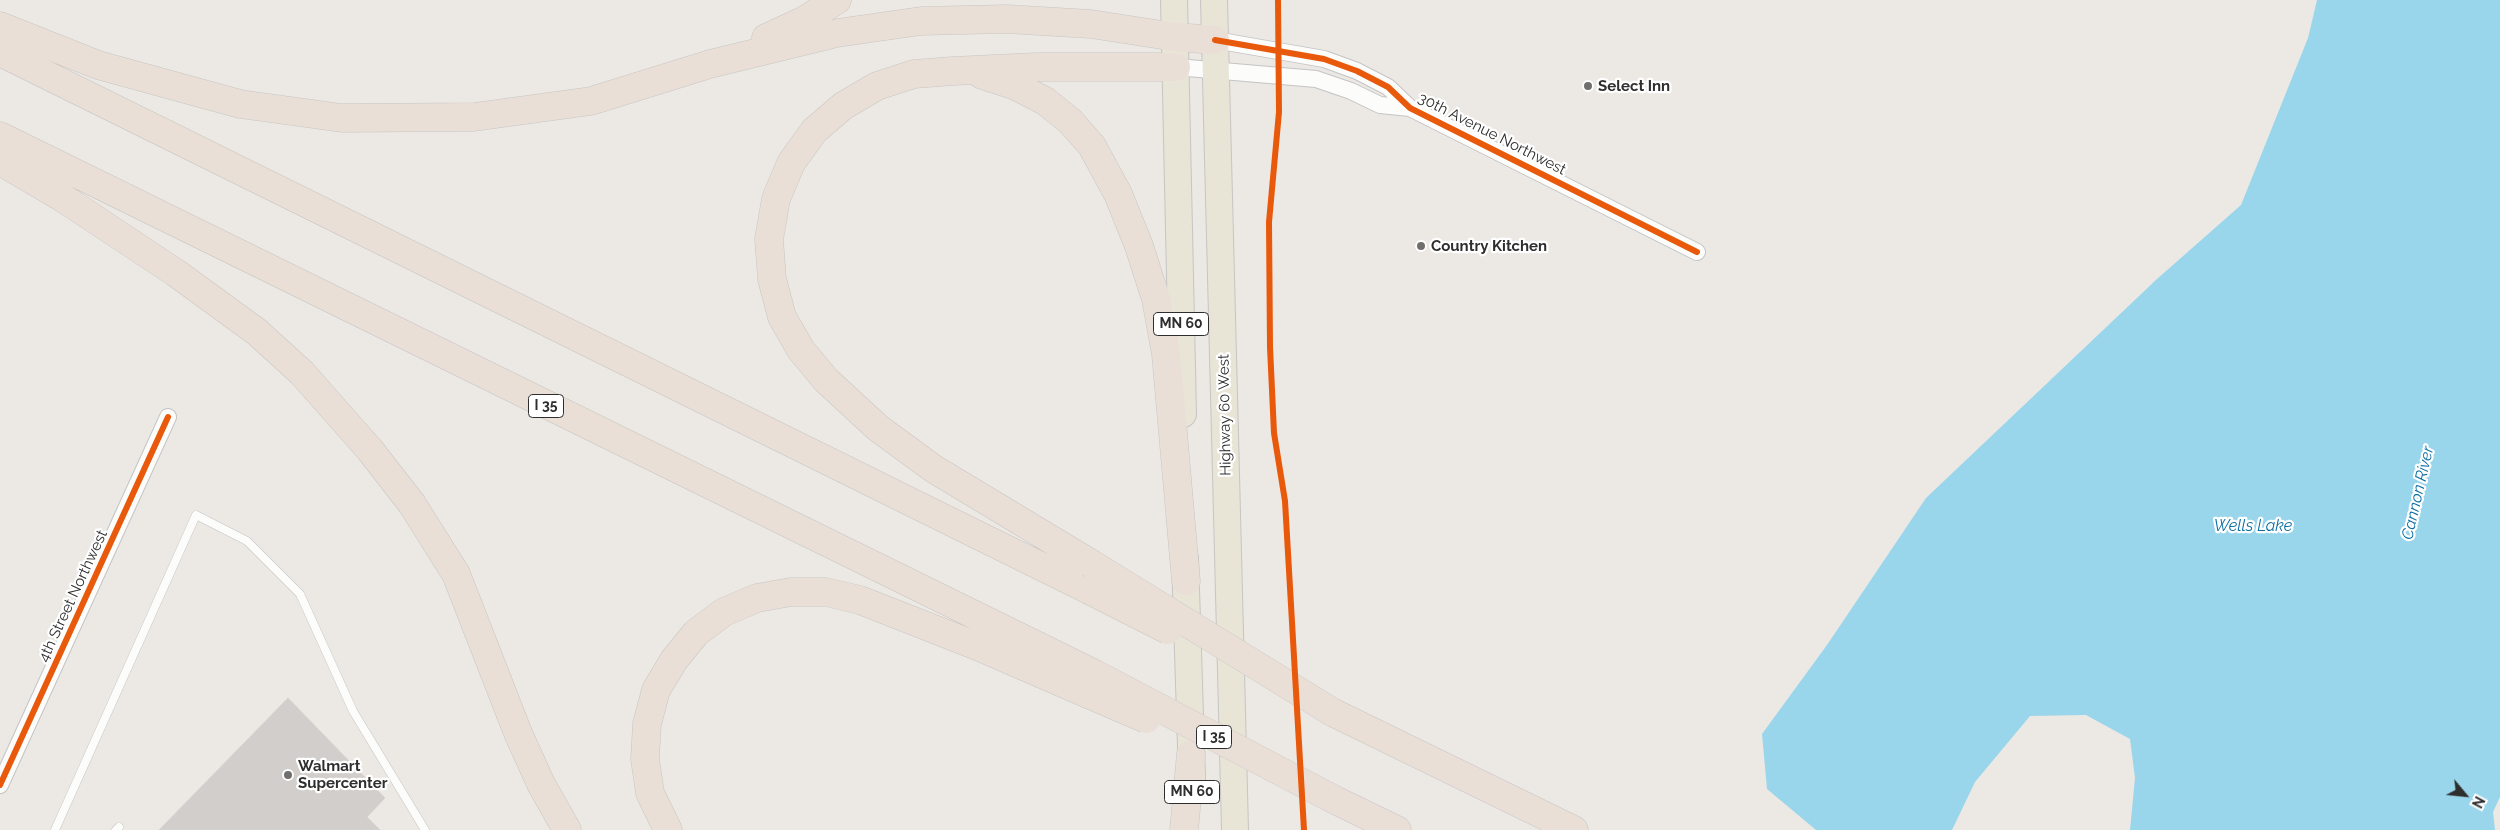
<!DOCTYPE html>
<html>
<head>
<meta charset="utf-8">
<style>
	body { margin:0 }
	#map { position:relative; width:2500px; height:830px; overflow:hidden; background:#ece8e4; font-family:Raleway,sans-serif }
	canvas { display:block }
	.north { position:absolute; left:2440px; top:770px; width:50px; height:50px; -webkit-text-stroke:4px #fff; paint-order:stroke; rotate:118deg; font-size:14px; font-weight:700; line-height:20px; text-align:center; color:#2e2e2e }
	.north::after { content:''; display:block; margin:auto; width:18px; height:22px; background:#2e2e2e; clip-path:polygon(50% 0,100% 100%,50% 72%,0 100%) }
</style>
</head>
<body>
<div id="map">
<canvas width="2500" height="830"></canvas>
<div class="north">N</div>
</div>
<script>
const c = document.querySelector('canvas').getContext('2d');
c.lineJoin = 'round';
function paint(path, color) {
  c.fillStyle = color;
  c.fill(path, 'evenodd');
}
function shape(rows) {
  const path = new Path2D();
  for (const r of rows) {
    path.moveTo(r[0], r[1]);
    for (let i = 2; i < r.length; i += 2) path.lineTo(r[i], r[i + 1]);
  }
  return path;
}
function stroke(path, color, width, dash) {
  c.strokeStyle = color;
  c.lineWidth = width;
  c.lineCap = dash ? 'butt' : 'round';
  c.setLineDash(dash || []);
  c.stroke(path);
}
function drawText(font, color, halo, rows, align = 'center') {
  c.font = font + ' Raleway,sans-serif';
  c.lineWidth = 4.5;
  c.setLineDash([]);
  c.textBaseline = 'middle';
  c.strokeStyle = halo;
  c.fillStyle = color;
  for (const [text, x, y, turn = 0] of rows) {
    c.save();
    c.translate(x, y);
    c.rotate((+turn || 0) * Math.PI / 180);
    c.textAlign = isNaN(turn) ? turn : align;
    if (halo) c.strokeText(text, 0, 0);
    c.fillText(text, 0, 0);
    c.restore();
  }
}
paint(shape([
	[2317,0,2500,0,2500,797,2493,812,2495,830,2130,830,2135,778,2130,739,2086,715,2030,716,1975,782,1952,830,1816,830,1767,789,1762,734,1827,645,1926,498,2157,279,2241,205,2308,38]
]), '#99d6ec');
const building = shape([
	[288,698,385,798,367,817,380,830,159,830,288,698]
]);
paint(building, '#d1cecb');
stroke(building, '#d7d4d0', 1);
const lane = shape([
	[55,830,196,515,247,541,300,594,353,711,425,830],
	[116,830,119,827]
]);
const street = shape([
	[1215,40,1324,59,1357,71,1388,87,1410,108,1697,252],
	[1176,67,1316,79,1351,91,1380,105,1410,108],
	[0,785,168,417]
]);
const primary = shape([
	[1174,0,1183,414],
	[1214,0,1235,830],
	[1185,558,1192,777]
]);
const highway = shape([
	[0,26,98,65,240,104,342,118,474,117,591,101,710,64,837,33,921,21,1006,19,1091,24,1175,37,1215,40],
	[766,38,803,21,837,0],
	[0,52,1089,590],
	[982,75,1016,86,1045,101,1070,121,1092,146,1118,194,1139,246,1156,299,1166,354,1186,581],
	[0,136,1093,673],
	[0,161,63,198,176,273,257,332,302,373,370,450,412,504,456,574,518,733,541,784,567,830],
	[1090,563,934,469,878,428,826,380,801,350,782,317,772,279,769,239,776,199,791,163,814,131,843,106,877,86,914,74,953,71,1036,67,1176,67],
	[1332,712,1574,830],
	[1335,800,1397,830],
	[668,830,650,793,645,759,647,724,656,690,674,660,696,633,724,612,757,598,791,592,826,592,860,600,977,646,1090,695],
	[1184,830,1191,754]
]);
stroke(lane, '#c5c4c5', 9);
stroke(street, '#c5c4c5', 18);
stroke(primary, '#c6c5c4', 28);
stroke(highway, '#c6c5c4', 29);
stroke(lane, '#fcfcfb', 8);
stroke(street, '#fcfcfb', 16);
stroke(primary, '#e8e4d6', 26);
stroke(highway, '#eadfd6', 28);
const highwayBridge = shape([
	[1090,563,1332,712],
	[1089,590,1168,630],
	[1093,673,1335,800],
	[1090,695,1146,719]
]);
stroke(highwayBridge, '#c6c5c4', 29, []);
stroke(highwayBridge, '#eadfd6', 28);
stroke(shape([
	[1278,0,1279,112,1269,222,1270,347,1274,433,1285,501,1304,830],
	[1215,40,1324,59,1357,71,1388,87,1410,108,1697,252],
	[0,785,168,417]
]), '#e8590c', 6);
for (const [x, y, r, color] of [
	[1588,86,5,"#706f6e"],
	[1421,246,5,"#706f6e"],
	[288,775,5,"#706f6e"]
]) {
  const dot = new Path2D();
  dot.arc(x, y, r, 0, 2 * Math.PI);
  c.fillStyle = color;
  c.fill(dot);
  stroke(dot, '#fff', 2);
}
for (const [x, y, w] of [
	[1181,324,55],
	[546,406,35],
	[1214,737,35],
	[1192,792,55]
]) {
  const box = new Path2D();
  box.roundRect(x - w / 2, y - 11.5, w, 23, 4);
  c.fillStyle = '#fff';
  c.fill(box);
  stroke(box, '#2e2e2e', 1);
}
drawText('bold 14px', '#2e2e2e', null, [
	["MN 60",1181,324],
	["I 35",546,406],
	["I 35",1214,737],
	["MN 60",1192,792]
]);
drawText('bold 15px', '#2e2e2e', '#fff', [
	["Select Inn",1598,86],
	["Country Kitchen",1431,246],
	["Walmart",298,766],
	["Supercenter",298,783]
], 'left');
drawText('15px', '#2e2e2e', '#fff', [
	["30th Avenue Northwest",1492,134,27],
	["Highway 60 West",1225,415,-91],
	["4th Street Northwest",73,596,-65]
]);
drawText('italic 16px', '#0d6fa3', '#fff', [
	["Cannon River",2418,493,-77],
	["Wells Lake",2253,526]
]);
</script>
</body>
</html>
